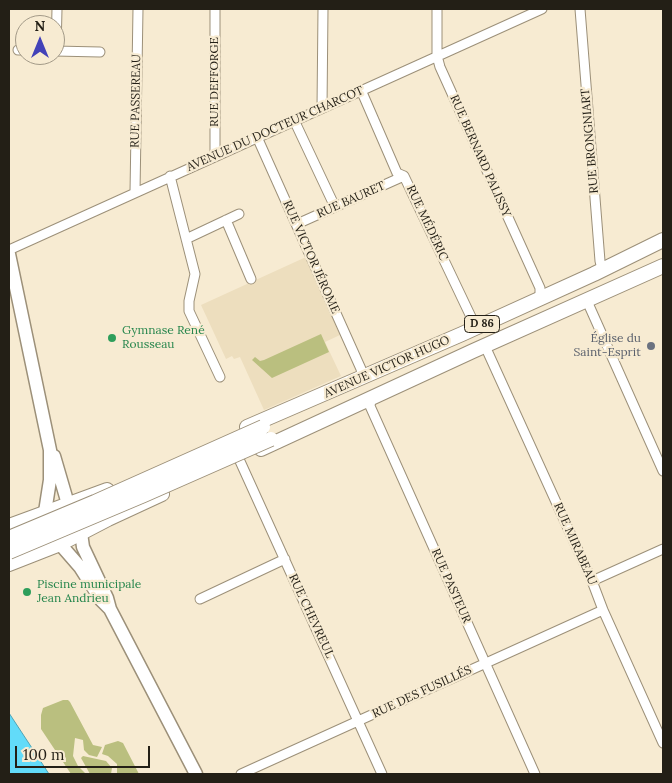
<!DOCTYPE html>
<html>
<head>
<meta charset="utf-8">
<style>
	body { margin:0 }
	#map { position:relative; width:672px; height:783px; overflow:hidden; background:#f7ebd2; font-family:Lora,serif }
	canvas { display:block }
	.frame { position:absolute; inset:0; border:10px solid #231f16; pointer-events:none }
	.north { position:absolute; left:15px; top:15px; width:50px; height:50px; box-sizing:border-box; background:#f7ebd2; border:1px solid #a29987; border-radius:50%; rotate:0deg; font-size:14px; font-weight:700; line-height:20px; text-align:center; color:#231f16 }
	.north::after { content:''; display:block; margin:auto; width:18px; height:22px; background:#4342b8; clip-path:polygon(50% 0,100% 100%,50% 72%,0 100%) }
	.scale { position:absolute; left:15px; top:746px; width:135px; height:22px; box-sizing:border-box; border:2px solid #231f16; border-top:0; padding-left:6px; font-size:15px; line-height:18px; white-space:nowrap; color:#231f16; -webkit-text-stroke:4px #f7ebd2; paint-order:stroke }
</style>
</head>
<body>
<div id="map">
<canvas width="672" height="783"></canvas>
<div class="frame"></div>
<div class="north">N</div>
<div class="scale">100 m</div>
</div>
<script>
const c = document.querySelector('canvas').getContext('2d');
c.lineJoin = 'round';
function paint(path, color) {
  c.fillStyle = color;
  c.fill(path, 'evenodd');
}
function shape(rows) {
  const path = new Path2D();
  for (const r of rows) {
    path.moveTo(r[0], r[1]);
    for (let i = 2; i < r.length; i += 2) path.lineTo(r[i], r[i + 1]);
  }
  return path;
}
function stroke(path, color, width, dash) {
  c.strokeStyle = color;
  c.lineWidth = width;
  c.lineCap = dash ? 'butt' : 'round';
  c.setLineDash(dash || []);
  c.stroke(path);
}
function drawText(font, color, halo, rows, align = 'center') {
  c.font = font + ' Lora,serif';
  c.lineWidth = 4.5;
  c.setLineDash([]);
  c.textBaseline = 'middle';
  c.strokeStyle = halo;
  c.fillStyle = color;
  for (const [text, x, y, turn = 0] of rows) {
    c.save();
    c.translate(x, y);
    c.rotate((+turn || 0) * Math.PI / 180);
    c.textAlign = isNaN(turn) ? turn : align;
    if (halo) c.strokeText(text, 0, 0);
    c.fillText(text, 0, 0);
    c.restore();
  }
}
paint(shape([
	[306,257,340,335,325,342,341,376,264,410,240,357,234,359,232,356,226,359,201,305]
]), '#eddebe');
paint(shape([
	[321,334,329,352,272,378,252,360,255,357,260,361,264,360],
	[63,700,68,700,70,702,93,745,102,747,97,757,89,755,84,750,83,740,75,738,73,756,78,766,86,774,71,774,41,729,41,715,43,708],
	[118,741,123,743,139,774,117,774,117,764,108,756,102,754,105,745],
	[83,756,106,761,112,768,111,774,90,774,81,758]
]), '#babf7f');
const water = shape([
	[9,713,49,774,9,774,9,713]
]);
paint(water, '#62dbf9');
stroke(water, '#4fa3b5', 1);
const street = shape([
	[215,9,215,156],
	[437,9,437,56,440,67,540,288,540,298],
	[580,9,600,261,601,265,610,266],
	[18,50,25,50],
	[55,51,100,52],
	[56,51,57,9],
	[361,90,397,173,404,176,472,319,474,322,484,323],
	[322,108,323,9],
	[294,120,335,207],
	[257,137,361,369,362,374,360,377],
	[170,176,195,274,189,301,189,311,220,377],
	[135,192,138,9],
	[226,220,251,279],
	[297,224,404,176],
	[186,239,239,214],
	[9,250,542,9],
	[587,301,663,471],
	[485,346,592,581,603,610,663,743],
	[371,399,370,406,535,774],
	[239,459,382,774],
	[592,581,663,549],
	[200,599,285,559],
	[241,774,603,610]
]);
const secondary = shape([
	[9,254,50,450,50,480,45,512,60,544,80,567,101,600,110,609],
	[54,456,68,504,81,533,83,547,107,598,110,609,196,774]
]);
const primary = shape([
	[247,427,462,334,594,274,663,240],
	[261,449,473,351,663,266],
	[9,526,107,490],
	[9,564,60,544,108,519,162,494]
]);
stroke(street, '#9c9079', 11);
stroke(secondary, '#9c9079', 15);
stroke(primary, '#9c9079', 16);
stroke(street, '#fff', 9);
stroke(secondary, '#fff', 12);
stroke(primary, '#fff', 14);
const primaryBridge = shape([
	[9,538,95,502,263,427],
	[9,552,144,495,271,439]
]);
stroke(primaryBridge, '#9c9079', 16, []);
stroke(primaryBridge, '#fff', 14);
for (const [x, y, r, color] of [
	[112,338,5,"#2e9e5b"],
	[651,346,5,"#6b7280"],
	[27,592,5,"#2e9e5b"]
]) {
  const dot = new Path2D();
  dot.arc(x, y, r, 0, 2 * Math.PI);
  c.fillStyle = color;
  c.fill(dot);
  stroke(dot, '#f7ebd2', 2);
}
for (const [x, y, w] of [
	[482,324,35]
]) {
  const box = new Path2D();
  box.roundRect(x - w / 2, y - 8.5, w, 17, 4);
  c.fillStyle = '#f7ebd2';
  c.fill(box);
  stroke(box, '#231f16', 1);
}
drawText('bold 11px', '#231f16', null, [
	["D 86",482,324]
]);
drawText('12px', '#231f16', '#f7ebd2', [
	["RUE DEFFORGE",215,82,-90],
	["RUE PASSEREAU",136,101,-89],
	["AVENUE DU DOCTEUR CHARCOT",275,129,-24],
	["RUE BRONGNIART",590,141,-95],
	["RUE BERNARD PALISSY",480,156,66],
	["RUE BAURET",351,200,-24],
	["RUE MÉDÉRIC",427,223,65],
	["RUE VICTOR JÉROME",311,257,66],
	["AVENUE VICTOR HUGO",387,367,-24],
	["RUE MIRABEAU",575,544,66],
	["RUE PASTEUR",451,586,66],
	["RUE CHEVREUL",311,616,65],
	["RUE DES FUSILLÉS",422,692,-25]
]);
drawText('12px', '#27864d', '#f7ebd2', [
	["Gymnase René",122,331],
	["Rousseau",122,345],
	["Piscine municipale",37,585],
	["Jean Andrieu",37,599]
], 'left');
drawText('12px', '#5b616d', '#f7ebd2', [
	["Église du",641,339],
	["Saint-Esprit",641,353]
], 'right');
</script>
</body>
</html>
